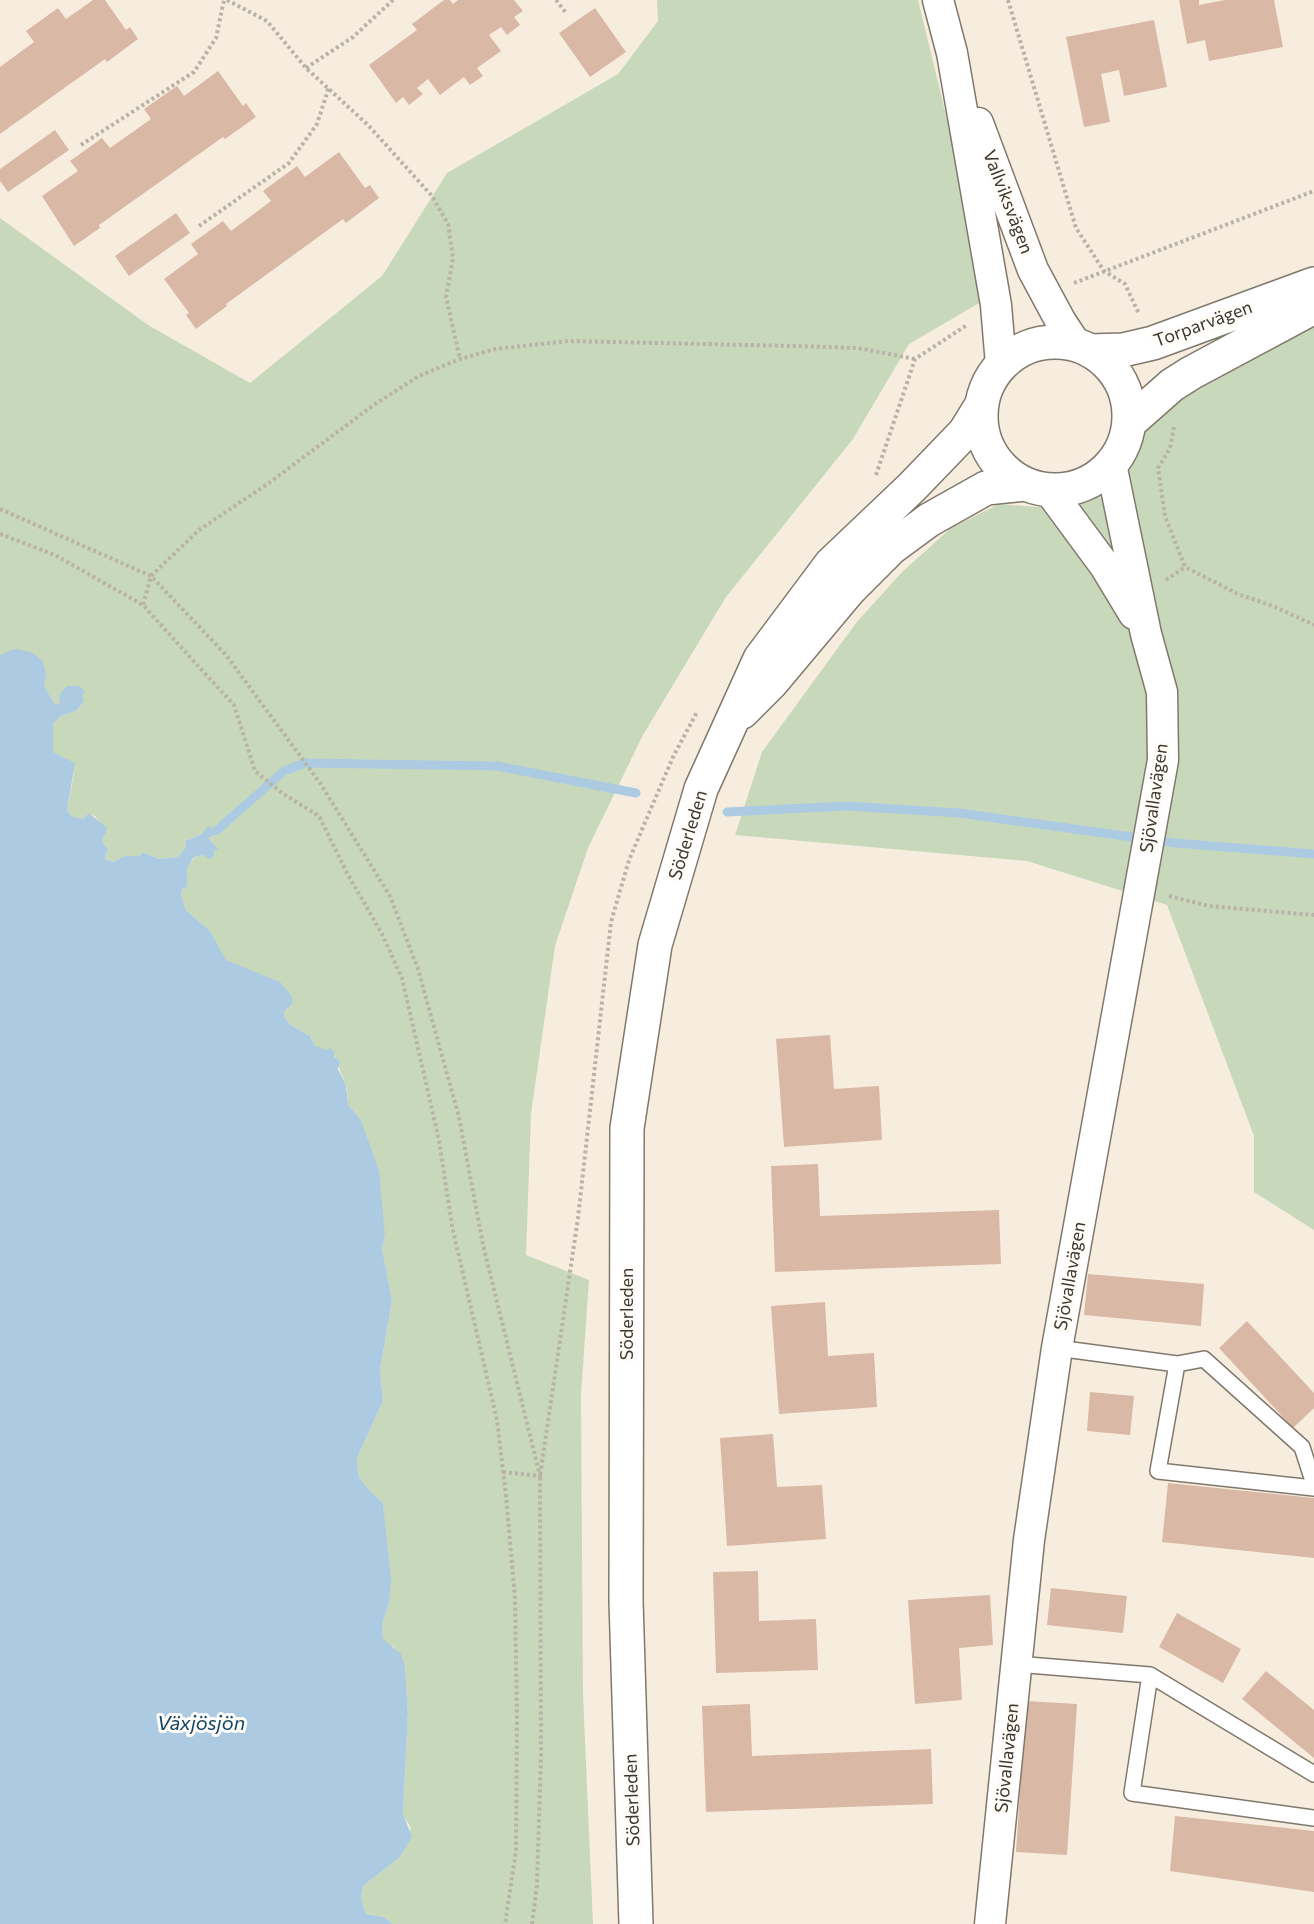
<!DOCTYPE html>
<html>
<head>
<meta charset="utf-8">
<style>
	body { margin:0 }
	canvas { display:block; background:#f7eddf }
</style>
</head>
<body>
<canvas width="1314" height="1924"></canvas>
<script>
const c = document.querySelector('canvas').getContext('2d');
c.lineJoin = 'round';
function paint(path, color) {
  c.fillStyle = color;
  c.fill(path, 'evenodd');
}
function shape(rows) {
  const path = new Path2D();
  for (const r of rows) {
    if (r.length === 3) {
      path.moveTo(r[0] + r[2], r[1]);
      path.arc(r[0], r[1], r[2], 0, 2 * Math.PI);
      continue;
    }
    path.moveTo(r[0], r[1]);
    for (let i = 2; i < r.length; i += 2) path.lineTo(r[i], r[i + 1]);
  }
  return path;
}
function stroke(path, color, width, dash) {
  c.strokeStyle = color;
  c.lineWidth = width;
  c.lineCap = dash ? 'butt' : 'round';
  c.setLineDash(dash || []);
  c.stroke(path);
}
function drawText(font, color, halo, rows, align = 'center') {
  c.font = font + ' Commissioner,sans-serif';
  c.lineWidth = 6;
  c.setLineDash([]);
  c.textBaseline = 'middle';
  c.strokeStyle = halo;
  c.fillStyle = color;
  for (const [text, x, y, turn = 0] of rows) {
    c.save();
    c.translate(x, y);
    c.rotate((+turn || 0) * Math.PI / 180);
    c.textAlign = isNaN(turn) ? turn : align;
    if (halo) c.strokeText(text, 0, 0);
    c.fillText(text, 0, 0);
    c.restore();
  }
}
paint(shape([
	[657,0,918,0,962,181,981,302,909,344,853,439,726,597,643,735,588,848,555,946,531,1114,526,1255,589,1280,581,1395,583,1695,593,1924,393,1924,384,1917,366,1914,361,1898,363,1886,399,1858,411,1828,403,1815,408,1713,405,1667,394,1647,386,1645,383,1639,382,1624,389,1603,383,1503,368,1489,358,1475,357,1458,383,1401,380,1370,392,1301,382,1248,385,1236,361,1120,348,1104,347,1088,334,1055,315,1046,310,1036,291,1025,285,1018,284,1012,293,1003,292,996,279,982,225,960,210,931,186,910,181,895,182,889,187,887,186,868,195,857,214,851,215,846,202,834,185,841,186,847,178,857,159,859,143,852,139,856,124,856,113,862,105,859,108,848,103,843,103,837,107,831,95,816,89,814,83,819,73,817,67,811,74,773,53,752,53,724,61,716,76,711,84,702,61,697,60,704,55,704,44,686,43,677,31,652,0,655,0,218,148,325,250,383,382,276,447,173,618,74,658,21],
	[1314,327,1314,1230,1254,1192,1254,1136,1167,905,1027,861,735,835,762,752,856,623,902,572,951,528,999,504,1037,507,1092,499,1127,472,1148,426,1189,387]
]), '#c8d9bb');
paint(shape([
	[14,649,31,652,42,660,46,673,44,686,55,704,60,704,59,695,67,686,79,686,85,691,82,696,84,702,76,711,61,716,53,724,53,752,75,763,67,811,73,817,83,819,89,813,106,827,107,831,103,837,103,843,108,848,105,859,113,862,124,856,139,856,143,852,159,859,178,857,186,847,185,841,202,834,208,826,216,831,216,834,208,838,218,849,214,851,214,856,209,859,203,855,194,857,187,868,187,887,182,889,181,895,186,910,210,931,226,960,280,982,292,996,293,1003,284,1012,285,1018,291,1025,310,1036,315,1046,327,1050,330,1048,334,1051,334,1057,340,1061,338,1069,346,1085,348,1104,361,1120,379,1171,385,1236,382,1248,392,1301,380,1370,383,1401,357,1458,358,1475,368,1489,383,1503,391,1579,389,1603,382,1624,383,1639,401,1654,405,1667,408,1713,403,1814,412,1837,399,1858,363,1886,361,1898,366,1914,384,1917,393,1924,0,1924,0,655]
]), '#accbe2');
stroke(shape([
	[727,812,846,806,959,813,1175,843,1314,854],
	[216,831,284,771,305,763,497,766,636,793]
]), '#accbe2', 9);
paint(shape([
	[93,0,105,0,126,30,130,27,138,39,107,62,105,59,0,134,0,67,34,42,26,31,58,8,66,19],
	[444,0,450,0,453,4,458,0,514,0,523,11,514,17,520,25,507,35,501,27,489,35,501,51,477,68,483,76,470,85,464,77,440,95,428,79,417,88,423,94,409,105,403,97,396,103,369,65,417,30,412,24],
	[1179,0,1199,0,1199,5,1225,0,1274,0,1283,47,1209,61,1205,40,1187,44],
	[595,8,626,52,590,77,559,33],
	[1154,20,1167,87,1124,96,1119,70,1101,74,1110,122,1084,127,1066,37],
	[218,71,243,106,246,103,256,117,225,139,223,137,99,225,100,228,74,246,42,196,78,171,70,161,102,138,110,148,151,119,144,109,177,86,184,96],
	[55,130,69,150,8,192,0,181,0,169],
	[339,152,365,188,370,185,379,198,346,223,343,219,226,304,227,306,196,329,186,315,189,313,164,279,198,254,191,244,223,221,231,231,271,201,263,191,297,166,305,177],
	[176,213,190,233,129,276,115,256],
	[830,1035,834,1089,879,1086,882,1140,784,1147,776,1039],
	[818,1164,820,1216,999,1210,1001,1264,775,1272,771,1166],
	[1088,1274,1204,1284,1201,1326,1084,1315],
	[825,1302,828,1356,874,1353,877,1407,779,1414,771,1306],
	[1247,1321,1314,1393,1314,1408,1293,1428,1219,1348],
	[1090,1392,1134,1396,1130,1435,1087,1431],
	[773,1434,777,1487,822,1485,826,1539,727,1546,720,1438],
	[1168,1483,1314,1498,1314,1558,1162,1542],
	[758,1571,759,1621,816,1619,818,1670,716,1673,713,1572],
	[1051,1588,1127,1596,1123,1633,1047,1625],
	[990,1595,993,1645,959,1648,962,1700,915,1704,908,1600],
	[1177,1613,1241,1649,1223,1683,1159,1647],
	[1266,1671,1314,1710,1314,1758,1242,1699],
	[1026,1701,1077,1704,1067,1855,1016,1852],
	[750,1704,752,1756,931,1749,933,1804,706,1812,702,1706],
	[1175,1816,1314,1831,1314,1892,1170,1871]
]), '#dab8a6');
const service = shape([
	[1057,1348,1177,1364,1204,1359,1302,1447,1314,1484],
	[1177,1364,1158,1471,1314,1488],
	[1016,1664,1150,1675,1314,1774],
	[1150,1675,1132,1793,1314,1818]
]);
const minor = shape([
	[938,0,952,53,996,305,1001,365],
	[978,123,1033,270,1061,322,1077,346],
	[1049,490,1105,566,1134,614],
	[990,1924,1029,1540,1057,1348,1163,760,1162,692,1146,634,1111,464]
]);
const tertiary = shape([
	[1055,416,74],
	[1090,351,1123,350,1153,343,1314,284],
	[1129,423,1172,385,1191,373,1314,307],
	[742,712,772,682,850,589,891,548,929,520,986,488,1025,484],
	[636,1924,626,1601,627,1128,655,945,701,789,760,659,831,564,912,487,965,432,981,406]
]);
stroke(service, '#81786c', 18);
stroke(minor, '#81786c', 33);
stroke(tertiary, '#81786c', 36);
stroke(shape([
	[227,0,267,21,306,68,368,125,432,196,448,224,453,258,446,297,460,359],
	[556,0,566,13],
	[1008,0,1076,228,1104,271,1125,284,1139,314],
	[306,68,353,37,393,0],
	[81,145,194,72,216,38,224,0],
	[199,226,289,163,317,124,329,87],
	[1074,283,1314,191],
	[1174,427,1170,448,1158,468,1165,516,1185,567,1238,594,1273,606,1314,625],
	[876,475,915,359,967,325],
	[0,509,151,576,143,605],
	[0,534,55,555,143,605,200,668,234,705,255,771,282,793,319,816,347,873,382,934,402,978,439,1140,452,1226,497,1420,506,1496,515,1598,517,1721,516,1851,505,1924],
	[1166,580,1185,567],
	[1169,896,1209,906,1314,915],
	[503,1472,540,1476,483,1245,459,1117,418,969,390,896,320,783,226,655,151,576,199,530,269,483,375,404,419,376,460,359,495,349,568,341,794,346,858,348,915,359],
	[532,1924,537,1885,541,1756,540,1476,578,1218,611,922,629,860,673,757,697,712]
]), '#b9b2a6', 4, [3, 3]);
stroke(service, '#fff', 15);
stroke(minor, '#fff', 30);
stroke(tertiary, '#fff', 33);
drawText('18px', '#3b3832', '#fffbf6', [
	["Vallviksvägen",1008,202,69],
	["Torparvägen",1203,324,-20],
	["Sjövallavägen",1154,798,-82],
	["Söderleden",688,835,-73],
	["Sjövallavägen",1070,1276,-80],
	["Söderleden",627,1314,-90],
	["Sjövallavägen",1007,1758,-84],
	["Söderleden",632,1800,-92]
]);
drawText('italic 20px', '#134768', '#fffbf6', [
	["Växjösjön",201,1723]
]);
</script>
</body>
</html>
